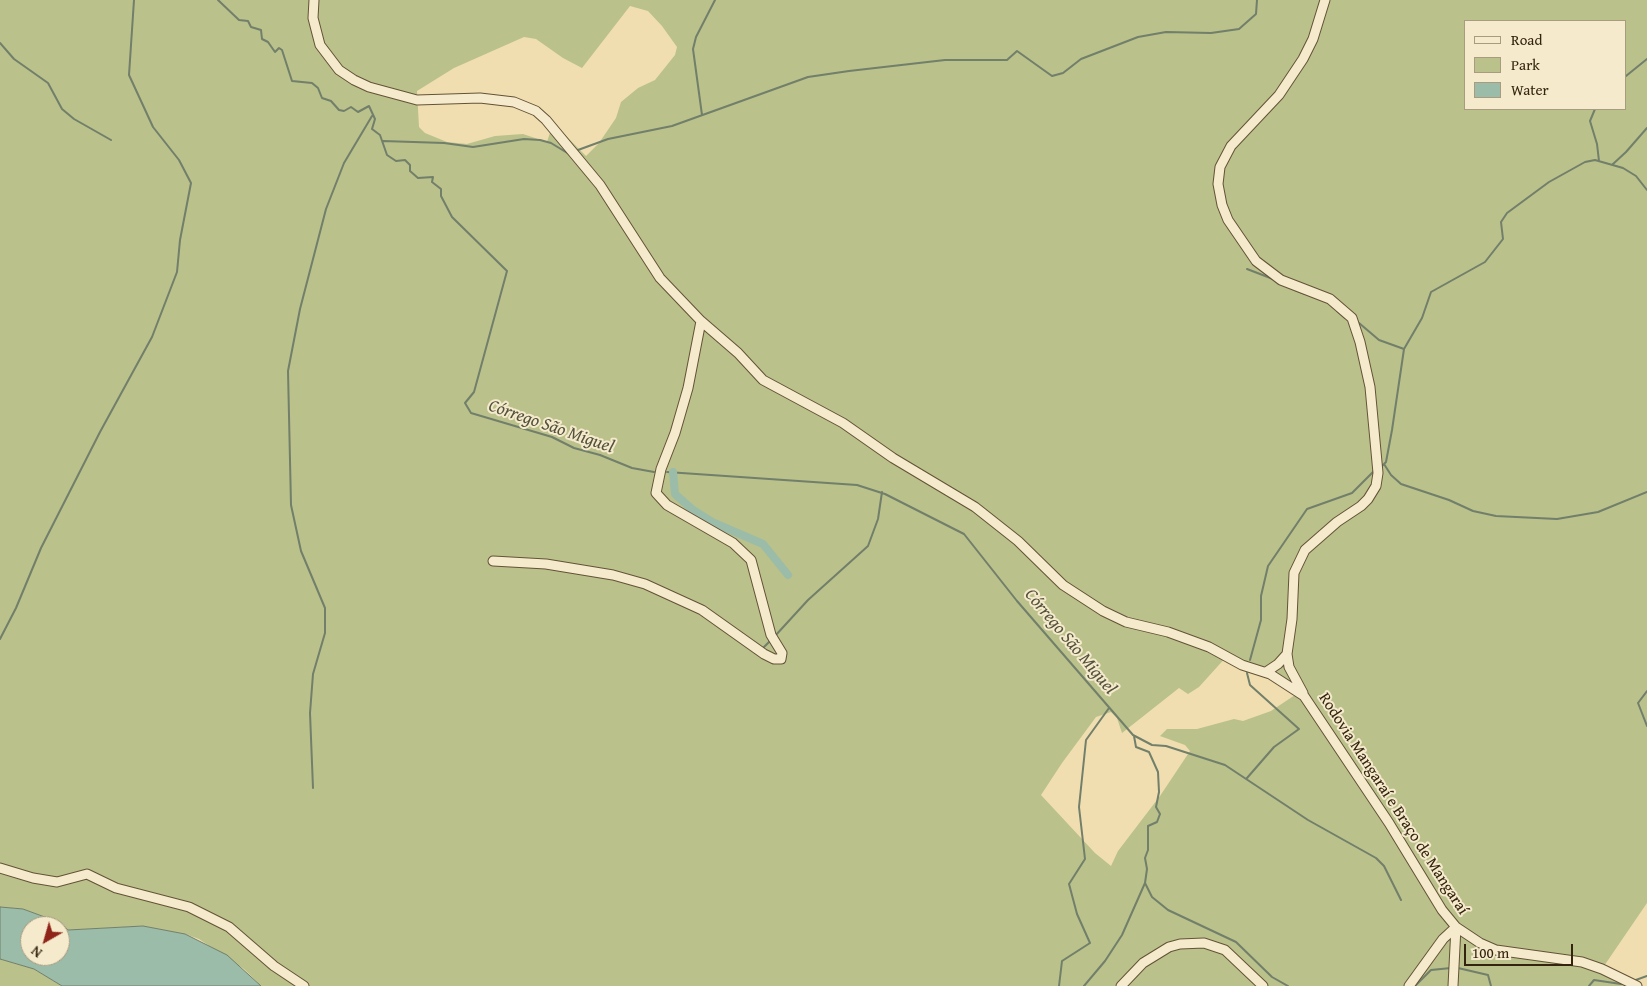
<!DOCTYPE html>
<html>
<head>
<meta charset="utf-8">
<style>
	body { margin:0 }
	#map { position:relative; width:1647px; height:986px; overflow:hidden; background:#f0deb0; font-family:"Gentium Book Plus",serif }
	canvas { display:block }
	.legend { position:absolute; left:1464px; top:20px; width:162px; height:90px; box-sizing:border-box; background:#f5eacc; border:1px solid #a89b80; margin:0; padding:6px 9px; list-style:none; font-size:15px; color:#34240f }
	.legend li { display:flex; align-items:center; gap:10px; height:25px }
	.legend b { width:25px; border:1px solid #a89b80 }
	.north { position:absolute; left:20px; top:916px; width:50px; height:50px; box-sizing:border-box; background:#f5eacc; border:1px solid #a89b80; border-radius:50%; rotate:218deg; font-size:14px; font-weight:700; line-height:20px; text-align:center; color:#34240f }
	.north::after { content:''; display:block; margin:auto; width:18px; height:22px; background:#8f2418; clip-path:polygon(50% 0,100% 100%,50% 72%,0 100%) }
	.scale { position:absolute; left:1464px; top:944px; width:109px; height:22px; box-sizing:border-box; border:2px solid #34240f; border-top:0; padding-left:6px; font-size:15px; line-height:18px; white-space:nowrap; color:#34240f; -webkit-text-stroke:4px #f5eacc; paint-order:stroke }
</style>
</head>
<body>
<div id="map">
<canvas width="1647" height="986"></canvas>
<ul class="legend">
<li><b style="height:6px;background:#f5eacc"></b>Road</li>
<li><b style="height:14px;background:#bac18b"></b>Park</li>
<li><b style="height:14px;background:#9abca9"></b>Water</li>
</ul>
<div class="north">N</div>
<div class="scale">100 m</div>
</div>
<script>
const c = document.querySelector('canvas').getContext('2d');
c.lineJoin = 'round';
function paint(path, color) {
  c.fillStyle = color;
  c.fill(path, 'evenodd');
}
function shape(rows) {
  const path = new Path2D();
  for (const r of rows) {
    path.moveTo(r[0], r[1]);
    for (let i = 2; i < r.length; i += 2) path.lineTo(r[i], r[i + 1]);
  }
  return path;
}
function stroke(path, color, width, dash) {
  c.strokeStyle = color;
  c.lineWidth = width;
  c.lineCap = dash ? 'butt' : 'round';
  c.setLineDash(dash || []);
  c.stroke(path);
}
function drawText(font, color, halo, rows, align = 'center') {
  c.font = font + ' "Gentium Book Plus",serif';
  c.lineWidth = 4;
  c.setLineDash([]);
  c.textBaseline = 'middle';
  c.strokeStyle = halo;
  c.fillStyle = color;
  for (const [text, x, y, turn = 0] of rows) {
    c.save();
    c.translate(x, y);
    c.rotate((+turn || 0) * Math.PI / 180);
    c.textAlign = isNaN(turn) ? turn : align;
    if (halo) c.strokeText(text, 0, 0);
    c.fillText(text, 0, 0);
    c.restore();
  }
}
paint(shape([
	[0,0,1647,0,1647,903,1604,966,1643,986,261,986,244,969,199,939,185,934,143,926,68,930,61,923,23,909,0,907],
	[630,6,648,11,662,26,677,47,675,55,655,80,638,88,621,102,616,118,599,143,586,156,553,123,547,142,523,134,495,136,467,144,447,142,425,133,419,127,417,91,454,68,524,37,536,39,563,58,582,68],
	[1466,21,1626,21,1626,109,1466,109],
	[1227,656,1298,693,1271,711,1243,721,1234,719,1197,729,1167,729,1160,736,1185,745,1190,751,1160,796,1118,851,1111,866,1095,853,1041,795,1062,763,1096,717,1111,712,1117,718,1122,733,1179,688,1188,694,1199,687],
	[0,959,34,969,62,986,0,986]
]), '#bac18b');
const water = shape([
	[0,907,23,909,61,923,68,930,143,926,185,934,227,955,261,986,62,986,34,969,0,959,0,907],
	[30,926,60,926,60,956,30,956,30,926]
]);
paint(water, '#9abca9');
stroke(water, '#717f6b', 1);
stroke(shape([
	[218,0,239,20,248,21,251,27,261,30,262,39,268,42,275,52,279,48,282,50,292,81,312,83,318,88,322,98,331,101,339,110,344,111,351,107,358,112,369,106,375,119,372,129,380,135,387,155,396,161,405,160,410,165,410,171,418,178,433,177,432,182,441,189,441,196,452,217,507,271,474,392,465,403,471,413,552,437,574,448,600,455,632,468,654,472],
	[0,43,14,59,48,83,62,109,74,119,111,140],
	[1626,76,1647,59],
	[1595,109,1590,121,1597,144,1599,161],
	[702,115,693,49,696,37,715,0],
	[383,141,444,143,473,147,524,139,540,140,551,143,569,154],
	[578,150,608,139,672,126,808,77,849,71,945,60,1007,60,1017,51,1052,76,1063,73,1081,59,1138,37,1166,32,1211,33,1239,29,1256,14,1257,0],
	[1613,164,1626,152,1647,128],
	[1247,269,1273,279],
	[1295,290,1305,294],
	[1337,311,1345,318],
	[1359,323,1379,340,1404,349],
	[1384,464,1391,475,1401,484,1449,500,1473,511,1496,516,1557,519,1598,512,1647,492],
	[1382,466,1386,462,1392,430,1404,349,1422,318,1431,292,1485,262,1503,239,1501,222,1507,213,1549,182,1585,162,1595,160,1623,168,1636,176,1647,190],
	[667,472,857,485,885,494,964,534,1017,601,1133,735,1152,745,1166,746,1225,765,1308,820,1376,858,1384,866,1401,900],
	[775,636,808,600,868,546,878,519,882,492],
	[0,639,16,608,41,548,100,432,152,337,177,272,180,240,191,183,179,160,153,127,129,75,134,0],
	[764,647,770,641],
	[1250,660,1261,620,1261,596,1268,566,1307,509,1352,493,1374,471],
	[1647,691,1638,703,1647,726],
	[1134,736,1136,747,1149,752,1158,772,1159,792,1156,807,1160,814,1157,822,1148,826,1148,850,1145,858,1147,869,1145,883,1152,897,1168,910,1236,942,1272,977,1288,986],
	[1247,778,1274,747,1299,729,1250,685,1247,673],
	[313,788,310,713,313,674,325,633,325,608,301,551,291,505,288,371,300,309,326,209,344,163,372,116],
	[1458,968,1488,975,1491,986],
	[1633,981,1647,976],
	[1059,986,1062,961,1090,943,1077,914,1069,884,1085,859,1079,807,1086,740,1109,708],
	[1084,986,1105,961,1122,935,1145,883],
	[1415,986,1431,970,1451,968],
	[1589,986,1594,980,1621,984]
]), '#717f6b', 2);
stroke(shape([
	[673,472,675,494,693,510,712,522,763,544,788,575]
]), '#9abca9', 8);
const minor = shape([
	[314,0,313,18,320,45,339,70,354,80,369,87,417,100,480,98,514,102,536,111,546,120,600,185,660,278,701,321,738,353,763,380,843,423,893,458,975,507,1018,541,1063,585,1103,611,1126,622,1168,632,1209,647,1242,665,1270,674,1304,696,1389,823,1442,910,1456,927,1480,943,1496,950,1582,962,1602,969,1637,986],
	[493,561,546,564,613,575,645,584,702,610,764,654,774,659,781,659,782,653,771,635,751,560,733,543,667,505,656,493,661,469,675,433,688,388,701,321],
	[1266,672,1278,664,1287,654],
	[1303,693,1289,667,1287,654,1292,619,1294,573,1305,550,1337,522,1361,506,1368,499,1376,486,1378,473,1370,387,1360,342,1352,318,1330,299,1281,280,1256,261,1228,220,1222,205,1218,184,1220,167,1231,146,1279,95,1303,59,1313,39,1325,0],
	[0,868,33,878,57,882,87,874,116,888,189,907,229,927,274,966,304,986],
	[1121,986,1143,963,1169,947,1180,944,1204,943,1225,950,1263,986],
	[1409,986,1443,939,1456,927],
	[1453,986,1456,927]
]);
stroke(minor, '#635237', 11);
stroke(minor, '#f5eacc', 9);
drawText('16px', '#34240f', '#f5eacc', [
	["Rodovia Mangaraí e Braço de Mangaraí",1393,804,57]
]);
drawText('italic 18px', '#53523d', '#f5eacc', [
	["Córrego São Miguel",551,427,19],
	["Córrego São Miguel",1070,642,50]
]);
</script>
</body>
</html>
